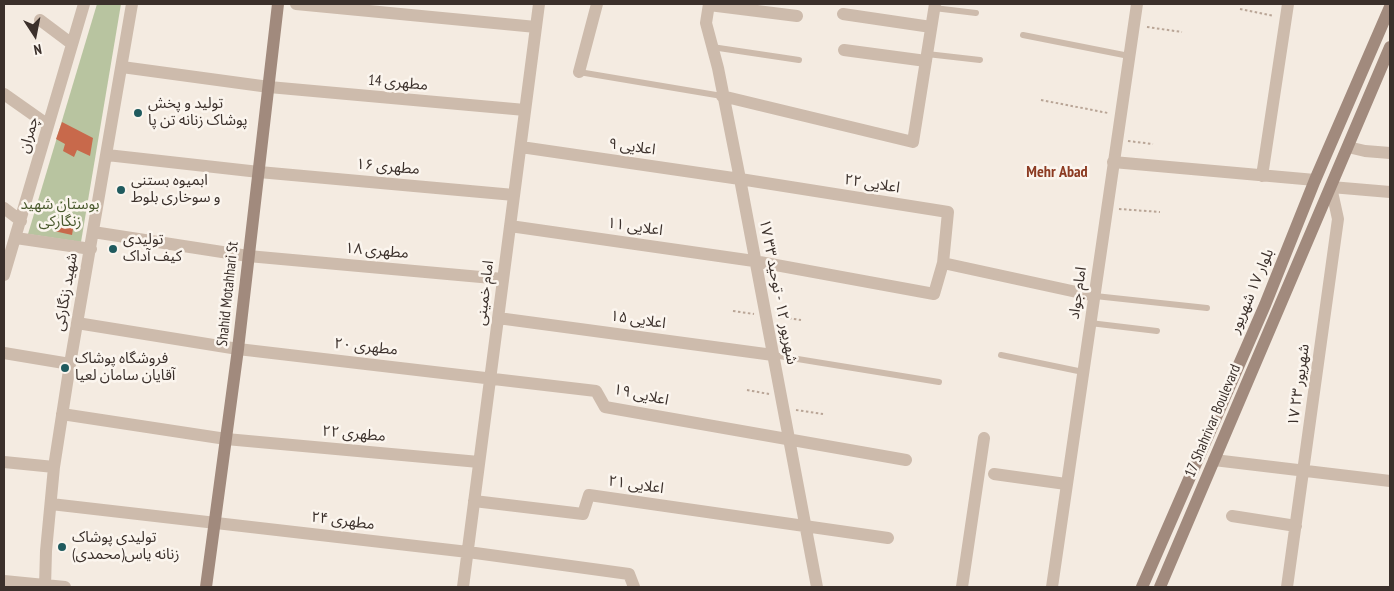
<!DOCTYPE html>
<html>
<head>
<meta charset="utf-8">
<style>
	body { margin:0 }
	#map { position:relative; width:1394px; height:591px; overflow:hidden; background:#f4ebe1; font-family:"PT Sans Narrow",sans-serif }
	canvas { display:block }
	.frame { position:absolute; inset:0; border:5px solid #3b302b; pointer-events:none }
	.north { position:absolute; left:10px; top:10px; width:50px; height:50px; -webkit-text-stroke:4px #fbf5ee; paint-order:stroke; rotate:169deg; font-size:14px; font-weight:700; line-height:20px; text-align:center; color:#3b302b }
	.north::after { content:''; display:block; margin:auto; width:18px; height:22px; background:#3b302b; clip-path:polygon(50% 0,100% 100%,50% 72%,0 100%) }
</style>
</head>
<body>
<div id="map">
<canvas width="1394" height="591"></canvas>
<div class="frame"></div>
<div class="north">N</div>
</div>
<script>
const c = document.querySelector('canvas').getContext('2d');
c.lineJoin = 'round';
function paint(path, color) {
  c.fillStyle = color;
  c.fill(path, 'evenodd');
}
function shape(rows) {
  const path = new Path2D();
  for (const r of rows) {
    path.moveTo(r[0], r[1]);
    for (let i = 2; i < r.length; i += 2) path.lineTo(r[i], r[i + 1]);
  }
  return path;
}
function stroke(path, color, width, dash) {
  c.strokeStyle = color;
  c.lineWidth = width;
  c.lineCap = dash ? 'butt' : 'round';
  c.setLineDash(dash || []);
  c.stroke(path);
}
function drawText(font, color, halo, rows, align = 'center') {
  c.font = font + ' "PT Sans Narrow","Noto Sans Arabic",sans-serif';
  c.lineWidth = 5;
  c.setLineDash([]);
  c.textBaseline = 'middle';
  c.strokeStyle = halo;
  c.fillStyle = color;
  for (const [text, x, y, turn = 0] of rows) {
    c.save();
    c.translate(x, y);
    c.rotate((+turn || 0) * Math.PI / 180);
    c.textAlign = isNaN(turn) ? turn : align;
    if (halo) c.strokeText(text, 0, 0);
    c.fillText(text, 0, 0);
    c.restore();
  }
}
paint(shape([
	[97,4,121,4,81,242,28,234]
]), '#b8c4a0');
paint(shape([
	[62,122,93,138,90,156,77,150,74,157,63,151,65,144,56,139],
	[56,219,74,223,72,235,54,231]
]), '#c8694b');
stroke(shape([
	[1240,9,1274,16],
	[1147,27,1182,32],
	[1041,100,1108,113],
	[1128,141,1153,144],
	[1119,209,1160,212],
	[733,311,754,314],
	[779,317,801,320],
	[747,390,769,394],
	[796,410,823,414]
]), '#b9a596', 2, [2.5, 2.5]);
stroke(shape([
	[934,8,976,13],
	[1023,35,1129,56],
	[712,47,799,60],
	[927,54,980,60],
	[579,72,722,96],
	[1095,296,1207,308],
	[1090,323,1157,331],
	[773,355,939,382],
	[1001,355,1083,372]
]), '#cdbbac', 6);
stroke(shape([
	[296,4,536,27],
	[709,4,706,23,718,68,740,179,817,587],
	[709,5,797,16],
	[843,14,931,27],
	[40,20,72,44],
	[844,50,926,61],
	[122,67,269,87,525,110],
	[579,72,597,4],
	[4,94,48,125],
	[722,96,913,142,935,4],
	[1348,147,1365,151,1390,153],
	[107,155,259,172,514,195],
	[1113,162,1315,180],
	[1262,176,1288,4],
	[4,208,21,221],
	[510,226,754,261,934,294,943,263,948,212,740,179,521,147],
	[93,232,248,256,503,279],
	[16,238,91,249],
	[943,263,1095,296],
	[4,275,84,4],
	[498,318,773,355],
	[77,323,238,349,596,391,605,407,906,460],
	[4,353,70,364],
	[62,414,226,439,479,462],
	[1214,460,1390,481],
	[4,462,54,467],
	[994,474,1066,484],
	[474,501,583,514,589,495,888,538],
	[51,504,468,552,629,574,634,587],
	[1232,516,1296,526],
	[4,581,65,587],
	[45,587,46,551,54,467,70,364,132,4],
	[463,587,539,4],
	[962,587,984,438],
	[1287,587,1338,219,1331,187,1390,192]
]), '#cdbbac', 12);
stroke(shape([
	[1052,587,1137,4]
]), '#cdbbac', 12);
stroke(shape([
	[206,587,238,349,278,4],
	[1142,587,1265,305,1315,180,1390,7],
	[1160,587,1390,47]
]), '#a18a7d', 12);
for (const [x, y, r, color] of [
	[138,113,5,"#1f5a5e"],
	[121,190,5,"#1f5a5e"],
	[113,249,5,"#1f5a5e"],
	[65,368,5,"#1f5a5e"],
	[62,547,5,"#1f5a5e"]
]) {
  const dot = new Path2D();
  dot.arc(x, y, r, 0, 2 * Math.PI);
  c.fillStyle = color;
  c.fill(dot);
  stroke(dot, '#fbf5ee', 2);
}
drawText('15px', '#3b302b', '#fbf5ee', [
	["مطهری 14",398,83,5],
	["چمران",29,135,-74],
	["اعلایی ۹",632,147,8],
	["مطهری ۱۶",388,167,5],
	["اعلایی ۲۲",872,184,9],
	["اعلایی ۱۱",635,227,8],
	["مطهری ۱۸",377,251,5],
	["بلوار ۱۷ شهریور",1252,291,-67],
	["شهید زنگارکی",66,292,-80],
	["۱۷ شهریور ۱۲ - توحید ۳۳",778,292,79],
	["امام خمینی",485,293,-83],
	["امام جواد",1078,293,-82],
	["Shahid Motahhari St",228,294,-84],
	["اعلایی ۱۵",638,320,8],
	["مطهری ۲۰",366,347,6],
	["۱۷ شهریور ۲۳",1299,385,-82],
	["اعلایی ۱۹",641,395,12],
	["17 Shahrivar Boulevard",1213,421,-67],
	["مطهری ۲۲",354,434,5],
	["اعلایی ۲۱",636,485,8],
	["مطهری ۲۴",343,521,7]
]);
drawText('15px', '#3b302b', '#fbf5ee', [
	["تولید و پخش",148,104],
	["پوشاک زنانه تن پا",148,121],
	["ابمیوه بستنی",131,181],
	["و ‌سوخاری بلوط",131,198],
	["تولیدی",123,240],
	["کیف آداک",123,257],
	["فروشگاه پوشاک",75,359],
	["آقایان سامان لعیا",75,376],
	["تولیدی پوشاک",72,538],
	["زنانه یاس(محمدی)",72,555]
], 'left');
drawText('15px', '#4a5a2e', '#fbf5ee', [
	["بوستان شهید",60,205],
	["زنگارکی",60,222]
]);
drawText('bold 16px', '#8c3b22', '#fbf5ee', [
	["Mehr Abad",1057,172]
]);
</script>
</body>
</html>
